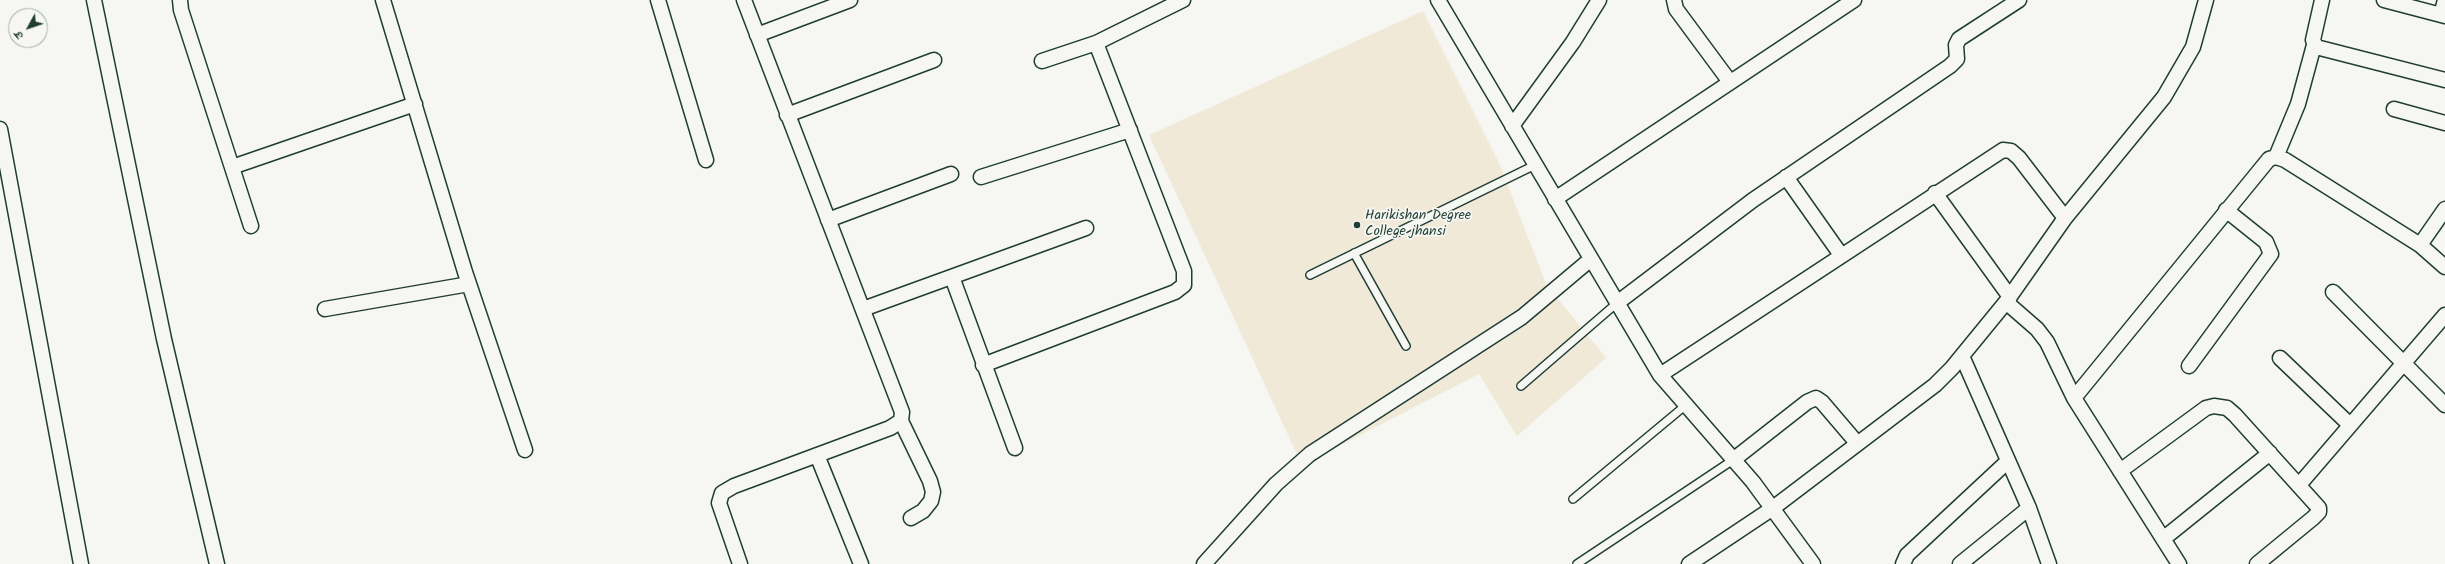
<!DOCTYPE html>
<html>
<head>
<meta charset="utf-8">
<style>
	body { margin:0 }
	#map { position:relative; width:2445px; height:564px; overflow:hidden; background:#f6f6f2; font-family:Kalam,"Playpen Sans Deva",sans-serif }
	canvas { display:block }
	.north { position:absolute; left:8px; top:8px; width:40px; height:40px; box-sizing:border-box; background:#f6f6f2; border:1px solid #a0aca6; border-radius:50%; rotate:230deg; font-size:11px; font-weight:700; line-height:16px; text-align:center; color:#1f3d34 }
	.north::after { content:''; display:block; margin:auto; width:14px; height:18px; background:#1f3d34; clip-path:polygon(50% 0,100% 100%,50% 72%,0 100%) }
</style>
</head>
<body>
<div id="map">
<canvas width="2445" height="564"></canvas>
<div class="north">उ</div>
</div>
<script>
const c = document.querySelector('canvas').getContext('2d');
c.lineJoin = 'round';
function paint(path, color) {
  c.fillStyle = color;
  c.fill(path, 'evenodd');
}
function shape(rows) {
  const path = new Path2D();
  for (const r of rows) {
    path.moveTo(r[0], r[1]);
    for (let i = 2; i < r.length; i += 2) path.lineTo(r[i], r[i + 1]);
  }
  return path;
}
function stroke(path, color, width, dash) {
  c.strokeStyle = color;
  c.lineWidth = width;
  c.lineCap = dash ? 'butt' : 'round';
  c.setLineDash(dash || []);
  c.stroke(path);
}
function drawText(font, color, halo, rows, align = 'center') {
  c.font = font + ' Kalam,sans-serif';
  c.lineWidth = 3.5;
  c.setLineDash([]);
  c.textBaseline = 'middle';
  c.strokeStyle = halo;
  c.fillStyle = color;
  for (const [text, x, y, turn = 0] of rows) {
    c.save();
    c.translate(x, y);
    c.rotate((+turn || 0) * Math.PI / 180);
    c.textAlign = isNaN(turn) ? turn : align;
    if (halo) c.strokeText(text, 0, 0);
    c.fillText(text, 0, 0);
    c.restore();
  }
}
paint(shape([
	[1423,11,1500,165,1546,284,1606,358,1517,436,1479,374,1302,465,1149,135]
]), '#f1e9d8');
const service = shape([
	[1354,253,1406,346],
	[1310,275,1535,165],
	[1521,386,1617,303],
	[1573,499,1686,405],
	[1577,564,1733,460]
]);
const minor = shape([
	[94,0,164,339,217,564],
	[180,0,181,10,251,226],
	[383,0,465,272,525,450],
	[658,0,706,160],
	[1438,0,1660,375,1753,482,1813,564],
	[1674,0,1676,9,1730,82],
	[2322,0,2313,40,2316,47,2445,80],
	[2384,0,2445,16],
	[2441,15,2445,0],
	[757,35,850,0],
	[1042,61,1096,43,1183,0],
	[2394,109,2445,123],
	[787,115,934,60],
	[1512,126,1573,42,1599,0],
	[0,129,81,564],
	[2276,157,2298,104,2314,45],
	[232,167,415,104],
	[981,177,1130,130],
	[1786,177,1841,255],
	[1935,193,2010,297],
	[1555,199,1854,0],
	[828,220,951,174],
	[2420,245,2445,209],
	[952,277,1015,448],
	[2333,292,2445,405],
	[2006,302,2037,329,2047,342,2074,398,2179,564],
	[1617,303,1753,200,1950,66,1957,59,1956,45,1959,39,2019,0],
	[325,309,469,284],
	[863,309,1086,228],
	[1962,356,2029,508,2049,564],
	[2280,358,2350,425],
	[983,365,1175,292,1184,285,1184,271,1096,43],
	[2189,366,2271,254,2266,242,2226,210],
	[1660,375,2003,150,2011,151,2019,158,2065,218],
	[2074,398,2269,159,2276,157,2285,160,2420,245,2445,267],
	[901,421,930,481,933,492,931,501,923,511,911,518],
	[817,455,861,564],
	[1733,460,1807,402,1816,398,1822,402,1857,443],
	[2120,471,2206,408,2214,406,2227,408,2235,415,2319,508,2319,512,2313,518,2257,564],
	[2299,485,2445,315],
	[2163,539,2270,453],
	[740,564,719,503,722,493,734,486,890,428,901,421,902,412,744,0],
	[1204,564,1276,484,1310,454,1522,317,1591,259],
	[1689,564,1773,508,1935,385,1952,368,2006,302,2065,218,2164,97,2193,47,2206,0],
	[1903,564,1907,555,2008,461],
	[1960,564,2029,508]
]);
stroke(service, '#1f3d34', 10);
stroke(minor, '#1f3d34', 17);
stroke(service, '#f6f6f2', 7);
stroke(minor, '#f6f6f2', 14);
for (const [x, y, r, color] of [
	[1357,225,4,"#1f3d34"]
]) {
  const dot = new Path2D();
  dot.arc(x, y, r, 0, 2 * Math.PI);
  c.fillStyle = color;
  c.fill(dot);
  stroke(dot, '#f6f6f2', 1.5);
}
drawText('14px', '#1f3d34', '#f6f6f2', [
	["Harikishan Degree",1365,217],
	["College jhansi",1365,233]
], 'left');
</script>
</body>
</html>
